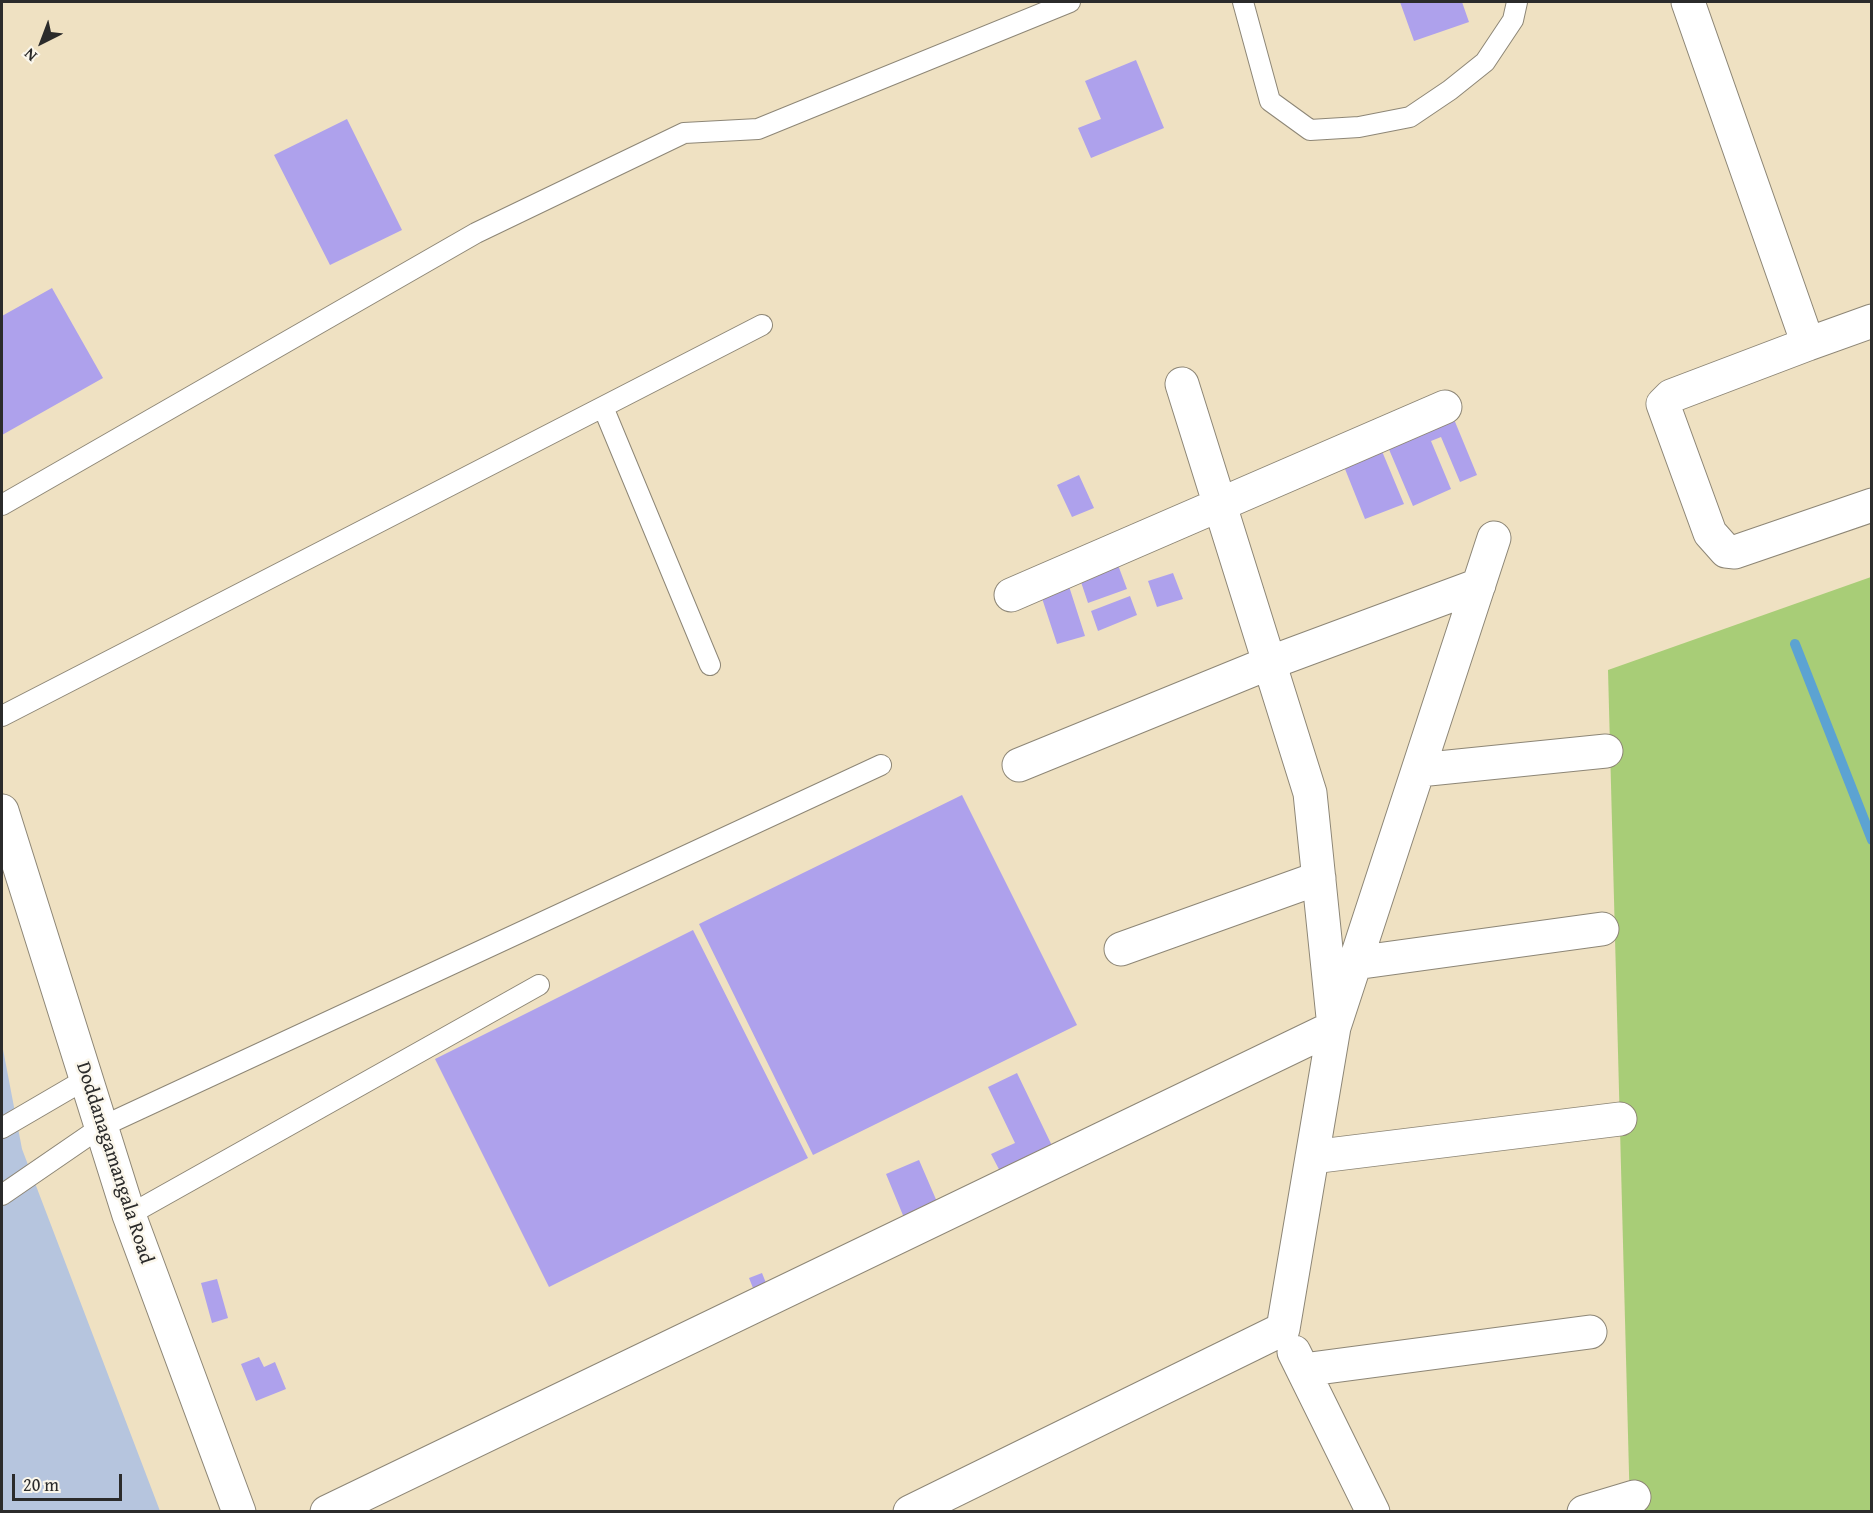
<!DOCTYPE html>
<html>
<head>
<meta charset="utf-8">
<style>
	body { margin:0 }
	#map { position:relative; width:1873px; height:1513px; overflow:hidden; background:#efe1c2; font-family:"Gentium Book Plus",serif }
	canvas { display:block }
	.frame { position:absolute; inset:0; border:3px solid #2b2b2b; pointer-events:none }
	.north { position:absolute; left:12px; top:12px; width:60px; height:60px; -webkit-text-stroke:4px #fbf7ec; paint-order:stroke; rotate:222deg; font-size:16px; font-weight:700; line-height:24px; text-align:center; color:#2b2b2b }
	.north::after { content:''; display:block; margin:auto; width:21px; height:27px; background:#2b2b2b; clip-path:polygon(50% 0,100% 100%,50% 72%,0 100%) }
	.scale { position:absolute; left:12px; top:1474px; width:110px; height:27px; box-sizing:border-box; border:3px solid #2b2b2b; border-top:0; padding-left:8px; font-size:18px; line-height:21px; white-space:nowrap; color:#2b2b2b; -webkit-text-stroke:4px #fbf7ec; paint-order:stroke }
</style>
</head>
<body>
<div id="map">
<canvas width="1873" height="1513"></canvas>
<div class="frame"></div>
<div class="north">N</div>
<div class="scale">20 m</div>
</div>
<script>
const c = document.querySelector('canvas').getContext('2d');
c.lineJoin = 'round';
function paint(path, color) {
  c.fillStyle = color;
  c.fill(path, 'evenodd');
}
function shape(rows) {
  const path = new Path2D();
  for (const r of rows) {
    path.moveTo(r[0], r[1]);
    for (let i = 2; i < r.length; i += 2) path.lineTo(r[i], r[i + 1]);
  }
  return path;
}
function stroke(path, color, width, dash) {
  c.strokeStyle = color;
  c.lineWidth = width;
  c.lineCap = dash ? 'butt' : 'round';
  c.setLineDash(dash || []);
  c.stroke(path);
}
function drawText(font, color, halo, rows, align = 'center') {
  c.font = font + ' "Gentium Book Plus",serif';
  c.lineWidth = 5;
  c.setLineDash([]);
  c.textBaseline = 'middle';
  c.strokeStyle = halo;
  c.fillStyle = color;
  for (const [text, x, y, turn = 0] of rows) {
    c.save();
    c.translate(x, y);
    c.rotate((+turn || 0) * Math.PI / 180);
    c.textAlign = isNaN(turn) ? turn : align;
    if (halo) c.strokeText(text, 0, 0);
    c.fillText(text, 0, 0);
    c.restore();
  }
}
paint(shape([
	[2,1044,22,1149,160,1511,2,1511]
]), '#b6c5de');
paint(shape([
	[1871,577,1871,1511,1630,1511,1608,670]
]), '#a8cd77');
stroke(shape([
	[1795,644,1872,840]
]), '#5ca3d2', 10);
paint(shape([
	[1400,2,1462,2,1469,22,1414,41],
	[1136,60,1164,128,1091,158,1078,128,1101,119,1085,81],
	[347,119,402,230,330,265,274,155],
	[52,288,103,378,2,435,2,316],
	[1451,412,1477,475,1460,482,1441,437,1431,441,1451,489,1413,506,1385,440],
	[1379,444,1404,504,1365,519,1341,459],
	[1079,475,1094,508,1072,517,1057,485],
	[1115,557,1127,589,1088,603,1077,570],
	[1173,573,1183,599,1157,607,1148,581],
	[1066,577,1085,636,1057,644,1038,586],
	[1130,596,1137,615,1098,631,1091,611],
	[962,795,1077,1025,813,1155,699,924],
	[693,930,808,1158,549,1287,435,1059],
	[1017,1073,1056,1154,1004,1179,991,1154,1015,1143,988,1087],
	[919,1160,941,1211,907,1225,886,1174],
	[762,1273,768,1288,755,1293,749,1278],
	[217,1279,228,1318,212,1323,201,1283],
	[259,1357,264,1367,275,1362,286,1389,256,1401,241,1364]
]), '#aea1ec');
const service = shape([
	[1243,2,1270,101,1310,130,1359,127,1410,117,1450,90,1485,62,1513,20,1517,2],
	[603,407,710,665],
	[2,505,476,233,684,133,758,129,1070,2],
	[2,716,762,325],
	[2,1128,86,1079],
	[2,1195,101,1127,881,765],
	[129,1215,539,985]
]);
const minor = shape([
	[1688,2,1808,344,1671,396,1663,404,1710,533,1726,551,1735,552,1872,505],
	[1808,344,1872,321],
	[1011,595,1445,407],
	[1019,765,1269,663,1479,585],
	[1419,770,1606,751],
	[1121,949,1319,878],
	[1355,963,1602,929],
	[1312,1157,1620,1119],
	[1294,1352,1373,1512],
	[1303,1370,1590,1332],
	[327,1512,1334,1027,1310,793,1182,384],
	[910,1512,1283,1329,1334,1027,1494,538],
	[1584,1512,1634,1497]
]);
const tertiary = shape([
	[2,811,129,1215,239,1512]
]);
stroke(service, '#8d8676', 22);
stroke(minor, '#8d8676', 35);
stroke(tertiary, '#8d8676', 35);
stroke(service, '#fff', 20);
stroke(minor, '#fff', 33);
stroke(tertiary, '#fff', 33);
drawText('20px', '#2b2b2b', '#fbf7ec', [
	["Doddanagamangala Road",114,1163,72]
]);
</script>
</body>
</html>
